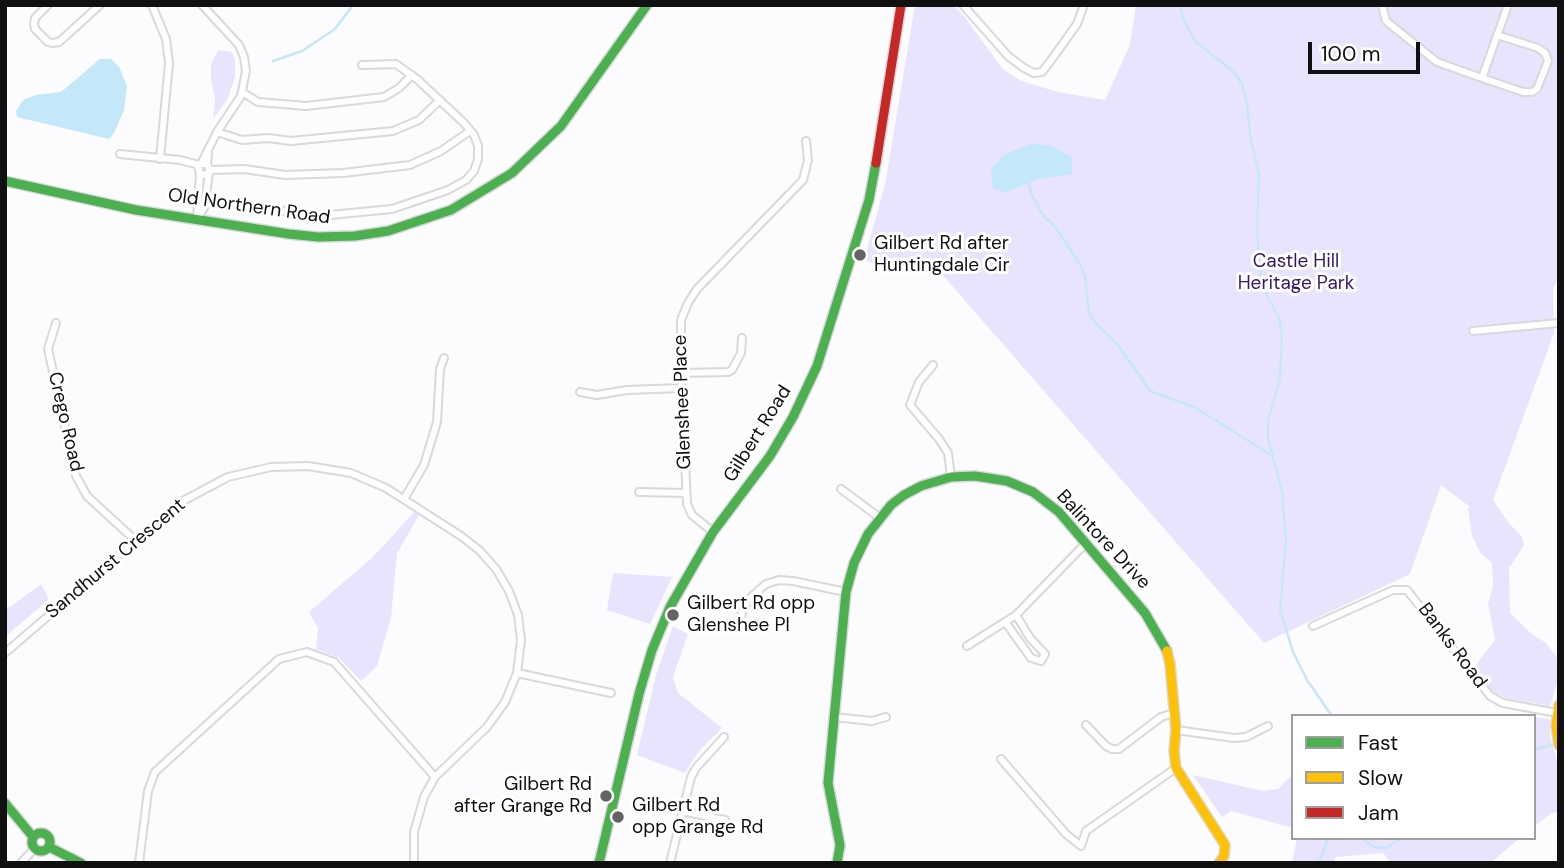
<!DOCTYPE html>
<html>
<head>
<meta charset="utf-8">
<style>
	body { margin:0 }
	#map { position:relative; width:1564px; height:868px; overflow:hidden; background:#fcfbfd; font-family:"DM Sans",sans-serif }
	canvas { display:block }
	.frame { position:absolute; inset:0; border:7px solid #101013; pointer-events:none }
	.legend { position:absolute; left:1291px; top:714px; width:245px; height:126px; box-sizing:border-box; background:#fff; border:2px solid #9f9fa1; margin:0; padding:9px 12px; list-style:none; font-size:21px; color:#101013 }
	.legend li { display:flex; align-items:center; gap:14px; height:35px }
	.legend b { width:35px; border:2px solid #9f9fa1 }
	.scale { position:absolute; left:1308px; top:42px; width:112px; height:32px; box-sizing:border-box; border:4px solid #101013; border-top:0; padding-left:9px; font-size:21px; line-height:24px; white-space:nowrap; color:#101013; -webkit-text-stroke:5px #fff; paint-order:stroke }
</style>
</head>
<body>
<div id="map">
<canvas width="1564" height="868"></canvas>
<div class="frame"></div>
<ul class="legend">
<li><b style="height:9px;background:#4caf50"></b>Fast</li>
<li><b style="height:9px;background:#ffc107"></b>Slow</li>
<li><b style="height:9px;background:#c62828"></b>Jam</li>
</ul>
<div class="scale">100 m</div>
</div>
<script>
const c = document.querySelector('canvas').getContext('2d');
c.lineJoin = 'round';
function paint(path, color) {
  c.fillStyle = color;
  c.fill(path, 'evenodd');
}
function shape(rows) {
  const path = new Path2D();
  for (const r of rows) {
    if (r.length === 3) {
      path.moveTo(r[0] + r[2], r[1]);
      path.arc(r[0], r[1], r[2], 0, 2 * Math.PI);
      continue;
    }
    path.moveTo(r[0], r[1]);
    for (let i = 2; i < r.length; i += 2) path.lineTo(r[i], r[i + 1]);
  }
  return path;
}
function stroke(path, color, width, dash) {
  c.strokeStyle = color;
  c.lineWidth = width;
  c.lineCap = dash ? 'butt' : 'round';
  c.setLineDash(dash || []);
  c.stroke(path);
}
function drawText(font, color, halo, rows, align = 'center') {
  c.font = font + ' "DM Sans",sans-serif';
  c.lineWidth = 6;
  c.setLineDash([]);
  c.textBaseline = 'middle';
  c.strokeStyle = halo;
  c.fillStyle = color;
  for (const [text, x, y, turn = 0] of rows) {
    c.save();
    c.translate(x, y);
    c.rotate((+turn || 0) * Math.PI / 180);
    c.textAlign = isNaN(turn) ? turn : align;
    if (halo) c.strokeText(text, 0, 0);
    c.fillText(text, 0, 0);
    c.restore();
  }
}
paint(shape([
	[915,5,951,5,955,7,963,15,1003,69,1021,81,1058,92,1105,100,1130,45,1136,5,1559,5,1559,278,1553,288,1554,333,1493,500,1508,522,1522,537,1524,545,1509,568,1510,613,1534,636,1545,642,1559,660,1559,677,1550,706,1506,698,1491,691,1479,678,1476,669,1478,662,1495,640,1488,604,1493,586,1492,563,1480,552,1472,536,1468,508,1470,507,1441,485,1410,574,1264,643,933,264,925,271,893,270,864,260,885,185],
	[218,50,232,52,235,60,235,78,227,100,213,119,215,99,211,78,211,64],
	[414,512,419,515,397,553,391,618,377,666,361,681,339,658,316,649,318,628,309,612,373,557],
	[613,573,672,577,650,624,607,610],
	[41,584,49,599,5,637,5,608,10,607],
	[673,626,688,634,673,677,678,693,722,728,699,751,685,773,637,755,656,675],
	[1534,717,1550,719,1550,737,1559,767,1559,812,1551,813,1534,827],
	[1293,774,1293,828,1231,811,1222,817,1193,775,1263,791,1278,789],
	[1297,838,1520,838,1490,863,1391,863,1383,853,1335,857,1335,863,1292,863]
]), '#e9e4fe');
paint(shape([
	[100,59,111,59,119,67,127,86,124,110,114,133,109,139,17,117,16,111,23,100,36,95,61,92],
	[1032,144,1049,145,1072,157,1072,174,1038,179,1005,193,993,188,991,169,1005,154]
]), '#c4e7fa');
stroke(shape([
	[1180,5,1183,18,1196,42,1234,72,1242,84,1247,104,1250,135,1259,174,1257,227,1261,284,1279,318,1282,333,1280,378,1268,421,1268,438,1282,492,1286,540,1280,609,1293,652,1307,680,1332,716],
	[273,61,302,51,335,29,353,5],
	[1029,183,1031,193,1042,214,1056,228,1081,266,1085,277,1089,312,1095,323,1118,345,1150,391,1194,407,1271,455],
	[1534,750,1556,744],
	[1361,838,1374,847,1386,848,1402,838],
	[1319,863,1328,838]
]), '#c4e7fa', 2.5);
const street = shape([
	[48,5,35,18,34,24,35,29,48,42,52,43,59,42,100,5],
	[152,5,166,39,169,63,160,159],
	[963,5,1008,56,1024,68,1034,73,1042,72,1052,59,1077,24,1084,5],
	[1382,5,1386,21,1437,62,1482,78,1508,5],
	[1482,78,1523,92,1532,92,1537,89,1548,61,1545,53,1538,48,1497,35],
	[242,92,258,102,306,106,384,97,399,88,412,75],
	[217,132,242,140,268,138,291,141,393,131,419,120,440,100],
	[120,154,180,160,199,165],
	[201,164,217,132,241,96,246,71,244,57,239,45,202,5],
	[207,164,201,164,198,166,200,174,206,175,210,171,207,164,208,154],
	[210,170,244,169,285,175,343,173,410,165,441,151,470,131],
	[205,200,320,216,392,209,448,190,466,180,474,171,478,159,478,146,474,135,464,123,418,80,396,64,362,65],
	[197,217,200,174],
	[197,219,204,208,209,173],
	[56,323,48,349,76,476,87,496,136,541],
	[1473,331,1559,323],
	[933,365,919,382,910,405,939,439,948,453,951,477],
	[681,373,728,372,732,370,741,353,742,338],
	[580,392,597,395,627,390,682,388],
	[841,489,880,518],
	[639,492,686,493],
	[404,499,424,465,437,422,440,369,444,358],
	[713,532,692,515,687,504,681,373,681,320,688,303,697,289,803,180,808,160,806,141],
	[1006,623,1031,658,1041,661,1045,654,1030,638,1016,615],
	[1313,626,1393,590,1407,590,1490,696,1503,703,1557,713],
	[740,627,742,611,751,597,766,584,779,580,793,581,846,592],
	[967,646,1016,615,1086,543],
	[5,653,181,502,228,477,271,467,308,466,351,473,386,488,461,536,479,550,496,569,509,591,518,615,521,640,517,673,505,702,487,727,435,777,424,797,414,832,414,863],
	[517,673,611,693],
	[833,717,872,721,886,717],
	[1086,725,1106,746,1112,749,1119,749,1161,717,1174,713],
	[1176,730,1234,738,1246,737,1268,726],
	[1001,759,1066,834,1081,846,1086,831,1176,768],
	[682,811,725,820],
	[21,863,34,849],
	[139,863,148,791,155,772,279,659,307,652,334,662,435,777],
	[670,863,691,777,696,768,724,737]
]);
const fast = shape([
	[5,181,136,210,289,234,318,237,355,236,388,231,451,210,512,173,561,126,647,5],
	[5,803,33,837],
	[41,842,9],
	[49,847,81,863],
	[599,863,639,694,652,650,670,607,713,532,770,456,793,417,817,366,869,200,876,163],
	[837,863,840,845,828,783,846,592,854,563,868,534,891,505,904,495,921,486,951,477,975,476,1007,481,1033,492,1059,512,1145,613,1167,651]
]);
const slow = shape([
	[1167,651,1170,664,1176,730,1174,751,1176,768,1225,845,1224,856,1219,863],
	[1559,705,1556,726,1559,745]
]);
const jam = shape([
	[876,163,901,5]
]);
stroke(street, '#d9d8da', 10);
stroke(fast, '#d9d8da', 12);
stroke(slow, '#d9d8da', 12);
stroke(jam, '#d9d8da', 12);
stroke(street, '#fffeff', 6);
stroke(fast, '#4caf50', 9);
stroke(slow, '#ffc107', 9);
stroke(jam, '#c62828', 9);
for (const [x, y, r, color] of [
	[860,255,7,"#636265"],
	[673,615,7,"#636265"],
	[606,796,7,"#636265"],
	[618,817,7,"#636265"]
]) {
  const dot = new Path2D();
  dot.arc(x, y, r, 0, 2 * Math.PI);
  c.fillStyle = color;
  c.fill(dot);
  stroke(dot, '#fff', 2.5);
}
drawText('19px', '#101013', '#fff', [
	["Old Northern Road",249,207,8],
	["Glenshee Place",683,402,-92],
	["Crego Road",65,422,77],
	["Gilbert Road",758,434,-58],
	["Balintore Drive",1103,540,47],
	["Sandhurst Crescent",116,559,-40],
	["Banks Road",1452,646,53]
]);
drawText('19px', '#101013', '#fff', [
	["Gilbert Rd after",874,244],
	["Huntingdale Cir",874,266],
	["Gilbert Rd opp",687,604],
	["Glenshee Pl",687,626],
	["Gilbert Rd",592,785,"right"],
	["after Grange Rd",592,807,"right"],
	["Gilbert Rd",632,806],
	["opp Grange Rd",632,828]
], 'left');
drawText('19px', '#36156a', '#fff', [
	["Castle Hill",1296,262],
	["Heritage Park",1296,284]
]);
</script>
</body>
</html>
